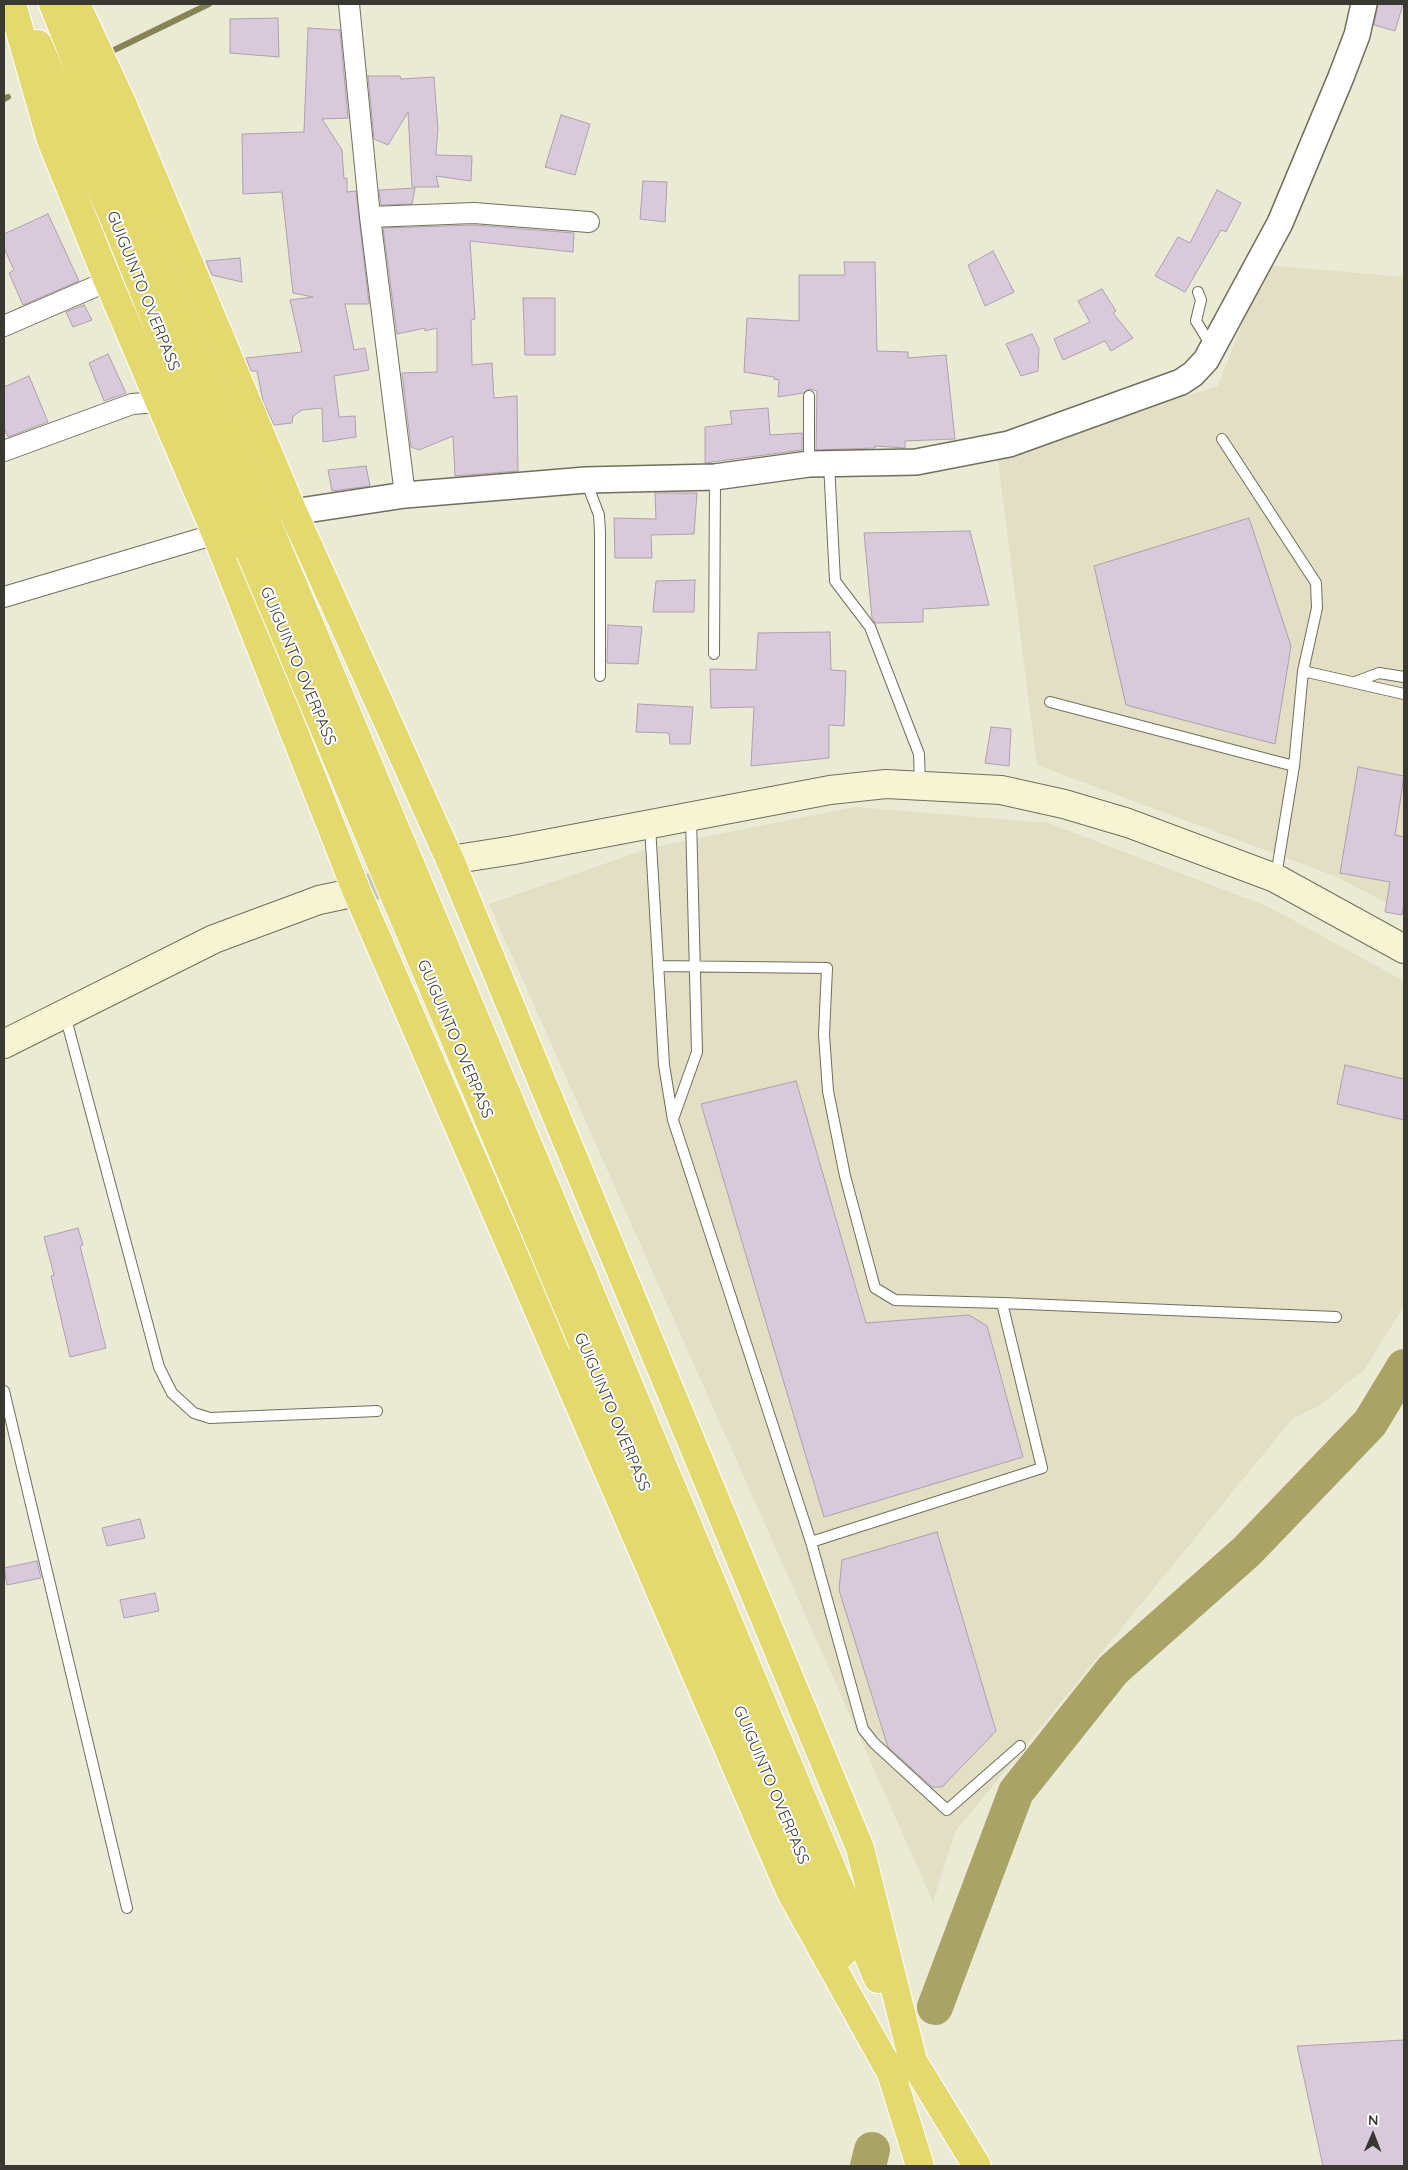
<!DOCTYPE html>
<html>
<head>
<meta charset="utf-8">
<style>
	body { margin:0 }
	#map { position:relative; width:1408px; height:2170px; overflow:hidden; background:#ebead5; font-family:Quicksand,sans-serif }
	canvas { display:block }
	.frame { position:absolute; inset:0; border:5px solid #393931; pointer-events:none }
	.north { position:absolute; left:1348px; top:2110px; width:50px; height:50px; -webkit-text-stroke:4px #fff; paint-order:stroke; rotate:1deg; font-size:14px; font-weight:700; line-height:20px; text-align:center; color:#393931 }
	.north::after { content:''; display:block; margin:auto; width:18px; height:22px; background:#393931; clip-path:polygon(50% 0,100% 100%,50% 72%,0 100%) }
</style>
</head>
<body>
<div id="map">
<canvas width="1408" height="2170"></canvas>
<div class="frame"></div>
<div class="north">N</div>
</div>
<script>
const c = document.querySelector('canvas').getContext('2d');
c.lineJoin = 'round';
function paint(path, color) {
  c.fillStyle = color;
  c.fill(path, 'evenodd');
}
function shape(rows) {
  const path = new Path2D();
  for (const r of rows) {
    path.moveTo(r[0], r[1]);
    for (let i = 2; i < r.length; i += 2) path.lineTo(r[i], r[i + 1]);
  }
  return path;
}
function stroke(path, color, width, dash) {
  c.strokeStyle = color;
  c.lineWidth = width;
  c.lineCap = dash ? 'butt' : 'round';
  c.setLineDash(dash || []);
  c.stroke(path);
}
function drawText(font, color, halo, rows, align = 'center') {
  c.font = font + ' Quicksand,sans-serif';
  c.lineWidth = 4;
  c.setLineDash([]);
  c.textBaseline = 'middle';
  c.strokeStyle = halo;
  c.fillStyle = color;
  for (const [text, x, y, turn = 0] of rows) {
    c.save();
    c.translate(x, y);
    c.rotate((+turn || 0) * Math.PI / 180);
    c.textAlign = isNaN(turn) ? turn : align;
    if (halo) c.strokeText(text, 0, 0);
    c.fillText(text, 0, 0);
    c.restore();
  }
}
paint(shape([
	[1265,265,1404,277,1404,912,1337,877,1037,765,997,453,1218,386],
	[855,807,1048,823,1269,907,1404,981,1404,1306,1365,1369,1320,1405,1292,1419,955,1832,933,1902,489,904,650,848]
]), '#e2dfc4');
stroke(shape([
	[110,52,209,4],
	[4,99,8,97]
]), '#878356', 6);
stroke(shape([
	[935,2007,1016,1792,1113,1670,1247,1551,1370,1423,1404,1367],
	[868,2166,872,2150]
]), '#a9a366', 36);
const building = shape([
	[1378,4,1403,4,1395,31,1374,25,1378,4],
	[278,18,279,57,230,53,230,19,278,18],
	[308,28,340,30,348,118,322,119,342,150,344,179,347,178,347,192,356,191,369,304,345,304,354,350,365,348,369,370,334,376,339,417,355,416,356,437,323,442,322,408,302,410,293,416,292,423,274,425,263,401,257,371,251,371,246,358,302,352,290,300,313,297,293,293,282,192,243,194,242,134,304,132,308,28],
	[368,76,400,76,401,79,434,77,438,129,436,155,472,156,471,181,436,176,439,187,412,187,408,112,388,145,374,139,368,76],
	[561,115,590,124,575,175,545,167,561,115],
	[643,181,667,182,665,222,640,219,643,181],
	[415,188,412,204,381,205,379,190,415,188],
	[1217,190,1241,203,1226,232,1221,230,1185,292,1155,276,1178,237,1190,243,1217,190],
	[48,214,79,281,23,305,9,273,14,270,4,248,4,234,48,214],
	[474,225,574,233,573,252,470,241,475,319,471,320,472,365,492,363,494,398,517,396,518,471,455,476,453,436,419,450,411,447,402,373,437,372,437,328,425,331,425,328,397,334,383,228,474,225],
	[993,251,1014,292,985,306,968,265,993,251],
	[240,258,242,282,212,275,206,261,240,258],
	[844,262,875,262,877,351,908,352,908,358,946,355,955,439,905,441,905,448,875,446,875,448,816,450,817,391,809,389,803,393,778,397,779,380,774,379,774,377,744,372,747,318,799,321,799,275,845,275,844,262],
	[1102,289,1116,311,1113,313,1133,338,1111,351,1105,341,1063,360,1054,339,1090,322,1078,301,1102,289],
	[523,298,555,298,555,355,525,355,523,298],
	[84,305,92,320,73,327,66,312,84,305],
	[1032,334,1039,349,1038,371,1021,376,1006,344,1032,334],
	[108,354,126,393,104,401,89,363,108,354],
	[29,376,48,422,8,437,4,428,4,387,29,376],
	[768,408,770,435,802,433,802,450,705,463,705,427,732,424,730,411,768,408],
	[366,466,370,486,332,491,328,470,366,466],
	[655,493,697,493,694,534,651,535,652,558,615,558,614,518,656,519,655,493],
	[1249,518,1291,646,1275,744,1126,705,1094,566,1249,518],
	[970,531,989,605,923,609,923,622,875,623,872,618,864,533,970,531],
	[695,580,694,612,653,612,656,581,695,580],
	[608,625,642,627,638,664,607,663,608,625],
	[830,632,831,670,846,671,844,726,829,725,829,758,751,766,754,707,711,708,710,669,756,670,758,633,830,632],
	[638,704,693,707,690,744,670,744,669,733,636,732,638,704],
	[991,727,1011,729,1009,766,985,763,991,727],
	[1358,767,1404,776,1395,835,1404,837,1404,904,1402,915,1385,912,1390,882,1340,873,1358,767],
	[1345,1065,1404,1079,1404,1120,1337,1104,1345,1065],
	[796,1081,866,1323,969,1315,987,1326,1023,1457,824,1517,701,1104,796,1081],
	[78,1228,83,1245,80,1246,106,1348,70,1357,51,1276,54,1275,44,1237,78,1228],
	[140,1519,145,1538,107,1546,102,1528,140,1519],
	[937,1532,996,1731,942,1787,932,1787,888,1747,839,1590,842,1560,937,1532],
	[37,1561,41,1578,7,1585,4,1568,37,1561],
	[155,1593,159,1611,124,1618,120,1600,155,1593],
	[1404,2040,1404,2166,1323,2166,1297,2046,1404,2040]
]);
paint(building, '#d8cada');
stroke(building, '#ada0af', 1);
stroke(shape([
	[357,892,450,860]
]), '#c7c7b4', 28, [28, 14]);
const service = shape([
	[1198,292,1201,300,1196,321,1212,347],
	[809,396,809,464],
	[1222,439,1316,583,1317,608,1303,671,1294,766,1276,876],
	[829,463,835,581,870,627,919,754,920,784],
	[586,481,599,515,600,532,600,676],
	[714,654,715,478],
	[1303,671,1404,694],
	[1355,682,1379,673,1404,677],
	[1050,702,1294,766],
	[650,826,664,1065,673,1120,811,1542,863,1729,874,1743,947,1810,1020,1746],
	[658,966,827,968,824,1035,828,1091,845,1176,875,1288,895,1300,1002,1303,1336,1317],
	[65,1015,159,1367,172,1393,194,1413,210,1418,377,1411],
	[673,1119,697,1052,691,818],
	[4,1391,127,1908],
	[811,1542,1042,1468,1002,1303]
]);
const minor = shape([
	[349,4,370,217,405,495],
	[370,217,474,213,589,222],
	[4,326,108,281],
	[4,451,132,404,159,402],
	[4,597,216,534]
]);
const tertiary = shape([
	[293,512,405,495,586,480,715,477,809,464,916,462,1009,444,1181,382,1193,374,1206,360,1280,223,1341,77,1357,35,1364,4]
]);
const secondary = shape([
	[450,860,514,850,830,790,886,784,1001,790,1064,804,1128,823,1275,878,1404,949],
	[4,1044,214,939,319,900,357,892]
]);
const motorway = shape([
	[12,4,51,140,108,281,216,534,357,892,790,1891,891,2073,920,2166],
	[53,4,138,214,275,542],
	[76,4,122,103,293,512,450,860,860,1848,913,2061,977,2166],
	[38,44,115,221,250,552],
	[607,1333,878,1979],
	[583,1344,842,1954]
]);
stroke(service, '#706f5d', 12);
stroke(minor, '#706f5d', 22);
stroke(tertiary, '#706f5d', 28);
stroke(secondary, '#706f5d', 30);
stroke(motorway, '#fff', 30);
stroke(service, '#fff', 10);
stroke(minor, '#fff', 20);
stroke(tertiary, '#fff', 25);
stroke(secondary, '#f7f4d4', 28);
stroke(motorway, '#e3d96f', 28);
const motorwayBridge = shape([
	[275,542,607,1333],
	[250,552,583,1344]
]);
stroke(motorwayBridge, '#fff', 30, []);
stroke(motorwayBridge, '#e3d96f', 28);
drawText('16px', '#393931', '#fff', [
	["GUIGUINTO OVERPASS",143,291,68],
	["GUIGUINTO OVERPASS",298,666,67],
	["GUIGUINTO OVERPASS",455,1039,67],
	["GUIGUINTO OVERPASS",612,1412,67],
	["GUIGUINTO OVERPASS",771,1785,67]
]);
</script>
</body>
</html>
